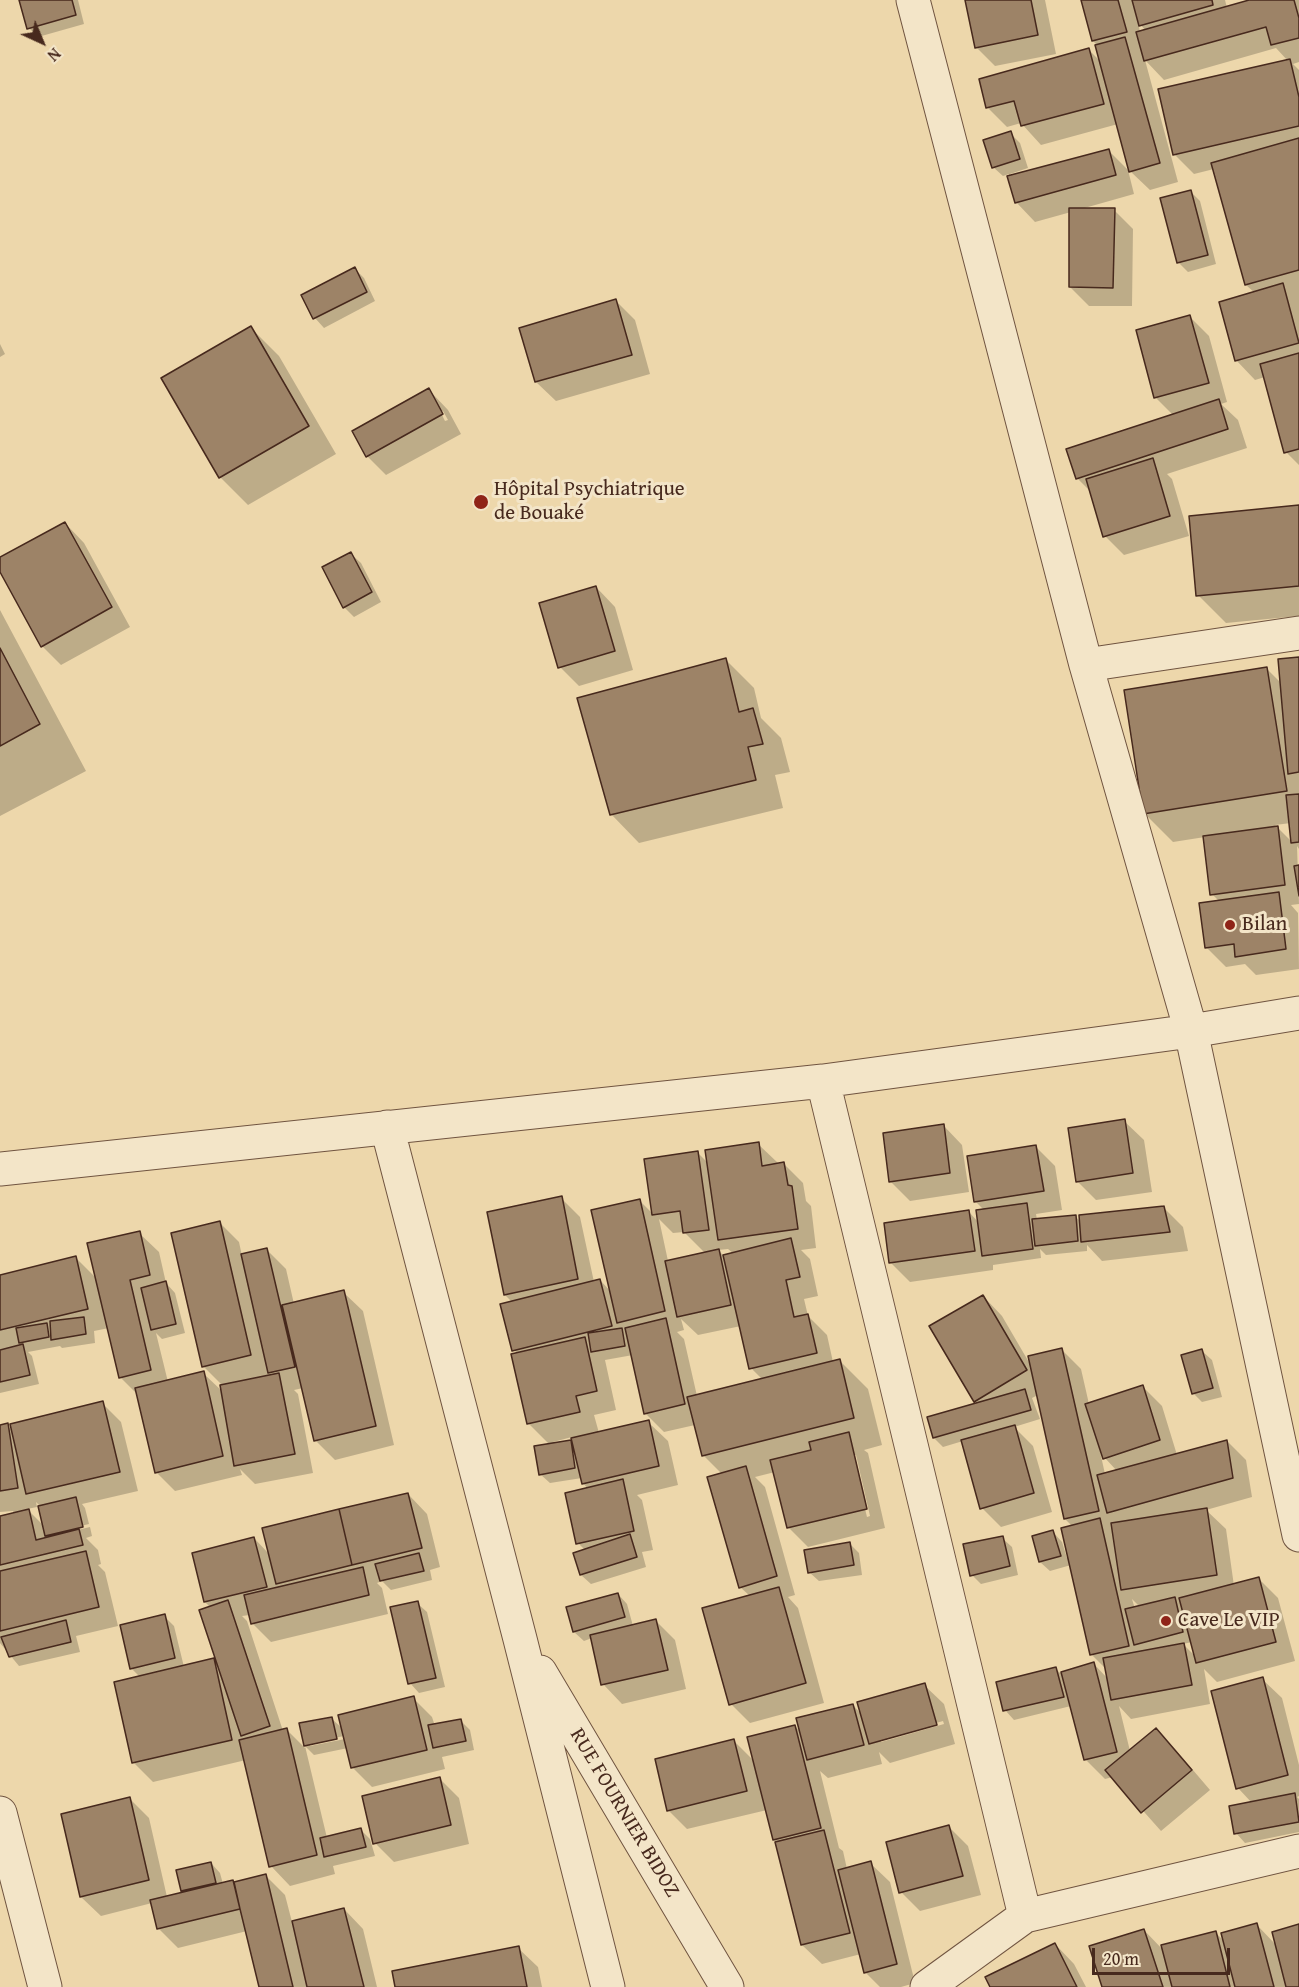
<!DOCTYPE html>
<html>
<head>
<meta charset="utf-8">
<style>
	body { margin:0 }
	#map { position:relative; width:1299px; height:1987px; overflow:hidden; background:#edd7ab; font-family:"Gentium Book Plus",serif }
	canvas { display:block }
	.north { position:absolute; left:12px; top:12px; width:60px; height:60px; -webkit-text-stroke:4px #f3e5c8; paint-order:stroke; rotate:136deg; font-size:16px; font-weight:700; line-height:24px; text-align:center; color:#47291d }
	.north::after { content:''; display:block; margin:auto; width:21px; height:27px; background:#47291d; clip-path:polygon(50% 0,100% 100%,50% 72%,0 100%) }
	.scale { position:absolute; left:1092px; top:1948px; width:138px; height:27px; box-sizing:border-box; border:3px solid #47291d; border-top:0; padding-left:8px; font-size:18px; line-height:21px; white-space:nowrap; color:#47291d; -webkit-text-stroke:4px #f3e5c8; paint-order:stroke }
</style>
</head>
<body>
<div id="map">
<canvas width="1299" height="1987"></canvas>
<div class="north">N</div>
<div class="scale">20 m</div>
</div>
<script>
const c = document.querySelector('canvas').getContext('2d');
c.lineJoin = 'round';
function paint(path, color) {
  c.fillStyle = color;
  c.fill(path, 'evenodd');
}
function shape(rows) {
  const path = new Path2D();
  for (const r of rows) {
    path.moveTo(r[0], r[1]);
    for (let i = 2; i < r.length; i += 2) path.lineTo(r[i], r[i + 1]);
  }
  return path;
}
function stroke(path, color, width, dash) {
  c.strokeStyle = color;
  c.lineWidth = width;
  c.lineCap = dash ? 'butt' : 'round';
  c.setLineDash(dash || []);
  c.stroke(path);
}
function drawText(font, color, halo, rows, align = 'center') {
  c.font = font + ' "Gentium Book Plus",serif';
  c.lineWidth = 6;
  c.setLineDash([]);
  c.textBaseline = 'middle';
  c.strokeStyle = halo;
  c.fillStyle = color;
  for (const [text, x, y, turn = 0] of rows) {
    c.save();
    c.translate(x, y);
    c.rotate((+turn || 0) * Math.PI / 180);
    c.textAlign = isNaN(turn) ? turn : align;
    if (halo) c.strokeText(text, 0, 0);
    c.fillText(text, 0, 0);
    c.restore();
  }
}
paint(shape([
	[21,0,78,0,84,24,38,37,29,28],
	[966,0,1045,0,1056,54,995,66,976,47],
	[1082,0,1225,0,1227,8,1254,0,1299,0,1299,62,1293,64,1299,70,1299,465,1286,452,1265,377,1255,380,1236,360,1255,293,1246,285,1214,169,1194,174,1175,155,1160,91,1288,61,1276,48,1164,80,1145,60,1178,182,1150,190,1130,171,1118,124,1041,145,1021,123,1007,127,988,108,981,80,1089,50,1102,63,1098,46,1093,41],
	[1138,22,1146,31,1140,32],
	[1010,133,1020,143,1028,168,1010,174,1010,177,1109,151,1128,170,1134,194,1081,209,1114,210,1133,229,1132,306,1089,306,1070,287,1071,212,1035,222,1016,202,1009,174,1003,176,993,167],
	[1190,191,1200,201,1216,264,1188,272,1178,262],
	[355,269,364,278,375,301,324,328,315,318],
	[616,301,635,320,650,374,556,401,536,382],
	[1190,317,1209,336,1227,402,1221,404,1238,420,1247,448,1167,474,1172,479,1189,536,1124,555,1105,536,1091,492,1077,478,1174,416,1155,397],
	[251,328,279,356,336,454,248,505,220,477],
	[0,344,5,354,0,357],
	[429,390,448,410,461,434,386,475,367,456],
	[440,411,443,411,448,420,445,421],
	[1299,506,1299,616,1226,623,1198,595],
	[65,523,84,543,130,627,61,665,42,646,0,568,0,559],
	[351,554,361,563,381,602,354,617,344,607],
	[596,587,615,607,633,670,579,686,560,667],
	[0,610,86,771,0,816],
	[1299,659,1299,849,1297,846,1299,904,1291,905,1298,913,1299,969,1256,975,1245,964,1226,967,1207,948,1219,901,1212,894,1205,837,1173,842,1145,814,1267,669,1281,683],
	[1291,823,1293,843,1275,825],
	[726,660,754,688,761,718,781,738,790,772,775,775,783,808,639,843,611,814],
	[1124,1121,1144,1140,1152,1192,1096,1200,1077,1181],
	[943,1125,962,1145,969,1192,910,1201,890,1181],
	[758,1144,778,1163,784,1164,803,1183,806,1201,811,1206,816,1248,801,1250,810,1259,818,1296,804,1299,808,1316,827,1335,833,1362,840,1361,868,1389,882,1445,864,1450,868,1453,885,1528,808,1547,788,1527,775,1472,755,1477,765,1487,795,1595,788,1597,798,1608,824,1703,750,1723,731,1704,750,1596,740,1587,722,1474,703,1455,695,1425,664,1432,645,1413,633,1355,605,1360,616,1410,594,1415,599,1433,648,1422,668,1441,678,1485,637,1495,642,1500,653,1550,642,1552,646,1567,591,1584,581,1575,575,1554,585,1550,578,1543,588,1489,583,1483,582,1478,550,1483,540,1474,550,1445,529,1424,518,1354,514,1350,513,1303,505,1295,561,1198,580,1217,594,1282,600,1280,612,1293,640,1201,654,1215,698,1153,709,1164],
	[659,1219,673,1233,684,1232,705,1253,668,1261],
	[728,1249,734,1254,724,1256,718,1250],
	[681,1319,698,1335,741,1326,751,1368,763,1380,697,1396,684,1339,677,1332,684,1330],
	[572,1437,574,1446,570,1441,553,1444,553,1442],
	[852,1455,856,1455,870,1516,867,1517],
	[1036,1147,1055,1166,1062,1210,1036,1214,1037,1220,1075,1216,1081,1222,1164,1208,1183,1227,1188,1251,1102,1261,1087,1245,1087,1251,1046,1255,1040,1249,1041,1258,993,1265,993,1270,910,1282,891,1263,969,1212,979,1223,984,1210,975,1201],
	[220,1223,239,1242,242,1256,267,1250,286,1269,294,1304,343,1292,363,1311,394,1445,335,1460,316,1441,303,1388,294,1390,298,1394,313,1473,255,1484,240,1469,242,1475,175,1491,156,1472,138,1395,120,1377,109,1328,94,1331,95,1343,62,1348,60,1346,28,1352,32,1356,39,1384,0,1393,0,1276,76,1258,97,1279,139,1233,159,1252,166,1283,175,1293,185,1333,162,1339,156,1333,168,1382,203,1373,223,1392,223,1386,203,1366],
	[983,1296,1002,1316,1030,1364,1062,1350,1081,1369,1089,1404,1142,1386,1162,1406,1177,1455,1227,1441,1246,1460,1252,1497,1206,1510,1226,1529,1234,1586,1259,1579,1278,1598,1295,1661,1217,1682,1204,1669,1210,1704,1131,1719,1119,1706,1130,1751,1156,1730,1175,1749,1210,1790,1161,1831,1113,1777,1105,1779,1085,1759,1071,1706,1014,1720,1005,1710,1056,1669,1060,1673,1094,1664,1108,1679,1106,1669,1092,1655,1071,1565,1050,1571,1040,1562,1053,1532,1062,1542,1067,1558,1070,1557,1073,1527,1065,1519,1038,1395,1032,1398,1040,1419,1014,1427,1033,1446,1052,1512,1001,1527,982,1508,963,1441,943,1447,934,1438,978,1404,975,1401],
	[1099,1447,1101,1447,1105,1458,1117,1471,1105,1474],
	[1132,1599,1140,1607,1135,1609],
	[1192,1642,1196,1657,1183,1644],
	[1202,1351,1212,1360,1222,1397,1202,1402,1193,1393],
	[102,1403,121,1422,138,1491,82,1504,85,1508,89,1524,52,1533,52,1536,90,1527,92,1536,86,1538,98,1550,101,1564,98,1565,105,1572,118,1626,76,1636,80,1652,19,1666,0,1643,0,1517,14,1514,13,1511,0,1512,0,1426,7,1425,13,1431],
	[36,1502,40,1506,45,1527,27,1509,37,1507],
	[408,1494,427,1514,440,1567,430,1570,432,1580,391,1590,382,1581,377,1583,382,1588,388,1614,271,1642,252,1623,250,1615,242,1616,247,1621,283,1731,287,1730,306,1749,300,1725,331,1718,344,1730,413,1698,432,1717,435,1726,461,1721,470,1730,474,1750,442,1757,445,1769,372,1787,352,1767,348,1748,314,1755,305,1746,327,1838,361,1830,370,1839,375,1856,333,1866,335,1874,290,1886,271,1866,246,1760,153,1782,134,1763,115,1683,140,1677,131,1668,164,1616,174,1626,184,1667,213,1660,219,1666,211,1608,205,1602,254,1538,270,1555],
	[344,1736,345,1739,310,1746,310,1743],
	[1002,1538,1012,1547,1018,1575,981,1584,972,1575],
	[850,1544,859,1553,862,1575,819,1581,809,1572],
	[618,1594,627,1604,633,1626,656,1621,675,1640,686,1689,622,1704,603,1684,592,1638,584,1641,574,1632],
	[417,1603,427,1612,445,1687,419,1693,410,1683],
	[1262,1679,1282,1698,1299,1765,1299,1796,1297,1797,1299,1799,1299,1832,1245,1843,1236,1833,1252,1803,1238,1788],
	[924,1685,944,1704,955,1744,890,1763,879,1752,882,1764,828,1778,820,1771,839,1848,843,1851,847,1869,870,1863,890,1882,915,1983,901,1987,880,1987,865,1972,861,1954,822,1964,802,1945,777,1843,774,1840,767,1810,687,1829,668,1810,734,1741,755,1762,795,1726,802,1733,853,1705,862,1715],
	[943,1721,944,1724,881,1742,881,1739],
	[439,1778,459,1798,469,1844,394,1862,375,1843],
	[130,1799,149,1818,167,1897,185,1893,183,1890,211,1863,220,1873,223,1884,233,1882,235,1884,266,1876,285,1895,292,1922,344,1909,363,1929,377,1987,260,1987,247,1931,178,1948,158,1928,152,1903,101,1916,81,1897,63,1815],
	[949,1827,968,1846,981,1895,920,1911,901,1892],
	[1257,1925,1276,1945,1299,1926,1299,1987,1103,1987,1144,1930,1164,1951,1215,1932,1225,1942],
	[1055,1944,1074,1964,1086,1987,992,1987],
	[518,1948,538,1967,542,1987,397,1987]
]), '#0003');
const building = shape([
	[19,0,72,0,76,15,27,29,19,0],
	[965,0,1031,0,1038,35,975,48,965,0],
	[1081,0,1118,0,1127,32,1092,41,1081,0],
	[1132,0,1212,0,1213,5,1139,26,1132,0],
	[1249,0,1294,0,1299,18,1299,38,1271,45,1266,27,1144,61,1136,32,1249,0],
	[1125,37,1160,163,1129,172,1095,45,1125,37],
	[1089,48,1104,104,1021,126,1014,101,986,108,979,79,1089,48],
	[1290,59,1299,97,1299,126,1173,155,1158,89,1290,59],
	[1011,131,1020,159,992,168,983,140,1011,131],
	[1299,138,1299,270,1245,285,1211,163,1299,138],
	[1109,149,1116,175,1015,203,1007,176,1109,149],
	[1191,190,1208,255,1177,263,1160,198,1191,190],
	[1069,208,1115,208,1113,288,1069,287,1069,208],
	[355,267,367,292,313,319,301,295,355,267],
	[1283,283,1299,343,1235,361,1219,302,1283,283],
	[616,299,632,355,535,382,519,328,616,299],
	[1190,315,1209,383,1154,398,1136,330,1190,315],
	[251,326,309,426,219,478,161,378,251,326],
	[1299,353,1299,449,1284,453,1260,364,1299,353],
	[429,388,443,414,366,457,352,431,429,388],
	[1219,399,1228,429,1076,479,1066,449,1219,399],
	[1153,458,1170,516,1103,537,1086,479,1153,458],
	[1299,505,1299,586,1196,596,1189,516,1299,505],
	[65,522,112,607,41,647,0,572,0,557,65,522],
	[351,552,372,592,343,608,322,567,351,552],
	[596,586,615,651,558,668,539,603,596,586],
	[0,648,40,724,0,746,0,648],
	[1299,657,1299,772,1288,774,1278,659,1299,657],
	[726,658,739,712,753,708,763,744,748,747,756,780,610,815,577,698,726,658],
	[1267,667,1287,791,1143,814,1124,690,1267,667],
	[1299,794,1299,842,1291,843,1286,795,1299,794],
	[1278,826,1285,885,1210,895,1203,836,1278,826],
	[1299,865,1299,896,1294,866,1299,865],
	[1279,892,1286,949,1235,957,1234,944,1205,948,1199,903,1279,892],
	[1125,1119,1133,1173,1076,1182,1068,1128,1125,1119],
	[944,1124,950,1173,889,1182,883,1133,944,1124],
	[759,1142,762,1166,784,1162,788,1185,792,1186,798,1229,718,1240,705,1150,759,1142],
	[1036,1145,1044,1191,974,1202,967,1156,1036,1145],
	[698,1151,709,1230,683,1233,680,1211,652,1215,644,1159,698,1151],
	[562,1196,578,1279,504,1295,487,1212,562,1196],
	[640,1199,665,1311,617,1323,591,1210,640,1199],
	[1027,1203,1033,1249,982,1256,976,1210,1027,1203],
	[1164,1206,1170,1232,1081,1242,1079,1215,1164,1206],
	[969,1210,975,1251,889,1263,884,1223,969,1210],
	[1076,1215,1078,1241,1035,1246,1032,1219,1076,1215],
	[220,1221,251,1355,202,1367,171,1233,220,1221],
	[140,1231,150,1275,130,1280,151,1370,119,1378,87,1243,140,1231],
	[791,1238,800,1277,786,1280,794,1317,808,1314,817,1353,749,1369,723,1255,791,1238],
	[267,1248,295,1367,268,1373,241,1254,267,1248],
	[719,1249,731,1305,677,1317,665,1261,719,1249],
	[76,1256,88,1309,0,1330,0,1275,76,1256],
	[600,1279,612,1326,512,1351,500,1304,600,1279],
	[166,1281,176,1324,151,1330,141,1288,166,1281],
	[344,1290,376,1426,314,1441,282,1305,344,1290],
	[983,1295,1027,1370,974,1402,929,1326,983,1295],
	[84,1317,86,1334,51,1340,50,1321,84,1317],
	[666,1318,685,1404,644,1414,625,1328,666,1318],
	[47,1323,49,1337,19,1343,16,1328,47,1323],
	[622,1328,625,1346,591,1352,588,1333,622,1328],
	[585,1337,597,1391,576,1396,580,1412,527,1424,511,1354,585,1337],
	[23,1344,30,1375,0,1382,0,1350,23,1344],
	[1062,1348,1099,1511,1064,1519,1028,1356,1062,1348],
	[1202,1349,1213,1388,1192,1394,1181,1355,1202,1349],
	[840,1359,854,1418,702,1456,687,1397,840,1359],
	[204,1371,223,1456,155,1473,135,1388,204,1371],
	[279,1373,295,1454,234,1466,220,1385,279,1373],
	[1143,1385,1160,1440,1103,1459,1085,1404,1143,1385],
	[1025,1389,1031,1410,933,1438,927,1417,1025,1389],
	[103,1401,120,1472,26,1494,10,1424,103,1401],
	[649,1420,659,1466,582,1484,571,1438,649,1420],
	[8,1423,18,1488,0,1491,0,1425,8,1423],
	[1015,1425,1034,1493,980,1509,961,1440,1015,1425],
	[849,1432,867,1509,787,1528,770,1460,811,1450,809,1442,849,1432],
	[571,1440,575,1468,539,1475,534,1446,571,1440],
	[1227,1440,1233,1478,1107,1513,1097,1475,1227,1440],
	[746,1466,777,1576,739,1588,707,1477,746,1466],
	[623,1479,634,1531,576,1544,565,1493,623,1479],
	[408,1493,422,1548,352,1565,339,1509,408,1493],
	[76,1497,83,1527,45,1536,38,1506,76,1497],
	[1207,1508,1217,1575,1121,1590,1111,1523,1207,1508],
	[29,1509,36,1540,79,1529,83,1545,0,1565,0,1516,29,1509],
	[339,1509,352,1565,276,1584,262,1528,339,1509],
	[1100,1518,1129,1646,1090,1655,1061,1528,1100,1518],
	[1053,1530,1061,1556,1039,1562,1032,1536,1053,1530],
	[630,1534,637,1557,580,1575,573,1553,630,1534],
	[1003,1536,1010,1566,970,1576,963,1544,1003,1536],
	[254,1537,267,1587,204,1602,192,1553,254,1537],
	[850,1542,854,1565,808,1573,804,1550,850,1542],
	[86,1551,99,1607,0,1631,0,1571,86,1551],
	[419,1553,424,1571,380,1581,375,1564,419,1553],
	[363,1567,369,1595,251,1624,244,1595,363,1567],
	[1259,1577,1276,1642,1196,1663,1179,1598,1259,1577],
	[779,1587,806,1683,729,1705,702,1608,779,1587],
	[618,1593,625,1617,573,1632,566,1607,618,1593],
	[1175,1597,1183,1632,1134,1645,1125,1609,1175,1597],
	[228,1600,270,1726,241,1736,199,1610,228,1600],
	[418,1601,436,1678,408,1684,390,1607,418,1601],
	[165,1614,175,1658,130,1669,120,1625,165,1614],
	[656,1619,668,1670,601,1685,590,1635,656,1619],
	[66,1620,71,1642,9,1657,1,1637,66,1620],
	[1184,1643,1192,1685,1111,1700,1103,1658,1184,1643],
	[214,1658,232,1740,132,1763,114,1682,214,1658],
	[1094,1662,1117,1752,1084,1760,1061,1672,1094,1662],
	[1056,1667,1064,1697,1003,1711,996,1682,1056,1667],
	[1263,1677,1288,1775,1236,1789,1211,1691,1263,1677],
	[925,1683,937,1725,869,1744,857,1702,925,1683],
	[414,1696,427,1750,351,1768,338,1715,414,1696],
	[853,1704,864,1745,807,1760,796,1718,853,1704],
	[332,1717,337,1739,304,1746,299,1723,332,1717],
	[461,1719,466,1741,433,1748,428,1725,461,1719],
	[795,1725,821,1828,773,1840,747,1737,795,1725],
	[287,1728,317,1855,269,1867,239,1740,287,1728],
	[1156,1728,1192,1770,1141,1813,1105,1770,1156,1728],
	[734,1739,747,1791,667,1811,655,1759,734,1739],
	[440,1777,451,1825,373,1844,362,1796,440,1777],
	[1295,1793,1299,1822,1234,1834,1229,1806,1295,1793],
	[130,1797,149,1880,80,1897,61,1814,130,1797],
	[949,1825,963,1876,899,1893,886,1842,949,1825],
	[361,1828,366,1847,324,1857,320,1838,361,1828],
	[824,1830,850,1933,801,1945,775,1842,824,1830],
	[871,1861,897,1964,864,1973,838,1870,871,1861],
	[211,1862,216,1883,181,1891,176,1870,211,1862],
	[266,1874,293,1987,259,1987,240,1909,234,1882,266,1874],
	[233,1880,240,1909,157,1929,150,1900,233,1880],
	[344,1908,364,1987,307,1987,292,1921,344,1908],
	[1257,1923,1274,1987,1235,1987,1221,1933,1257,1923],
	[1299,1924,1299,1987,1286,1987,1272,1932,1299,1924],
	[1144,1929,1163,1987,1102,1987,1089,1946,1144,1929],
	[1216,1931,1230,1987,1172,1987,1161,1945,1216,1931],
	[1055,1943,1077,1987,990,1987,985,1977,1055,1943],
	[519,1946,527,1987,395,1987,392,1971,519,1946]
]);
paint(building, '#9d8367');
stroke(building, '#47291d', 1.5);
const minor = shape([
	[913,0,1086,665,1191,1031,1299,1535],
	[1086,665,1299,633],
	[823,1081,1025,1916],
	[387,1127,520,1639,608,1987],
	[0,1169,823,1081,1191,1031,1299,1013],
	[540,1672,727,1987],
	[0,1813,45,1987],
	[927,1987,1025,1916,1299,1851]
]);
stroke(minor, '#705440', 35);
stroke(minor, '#f3e5c8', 33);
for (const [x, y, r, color] of [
	[481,502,8,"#8f2418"],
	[1230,925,6,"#8f2418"],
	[1166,1621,6,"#8f2418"]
]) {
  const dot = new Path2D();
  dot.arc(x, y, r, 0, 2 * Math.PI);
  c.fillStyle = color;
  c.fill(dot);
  stroke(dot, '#f3e5c8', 2);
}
drawText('21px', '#47291d', '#f3e5c8', [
	["Hôpital Psychiatrique",494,490],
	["de Bouaké",494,514],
	["Bilan",1242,925],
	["Cave Le VIP",1178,1621]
], 'left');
drawText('21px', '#47291d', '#f3e5c8', [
	["RUE FOURNIER BIDOZ",624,1813,59]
]);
</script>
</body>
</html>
